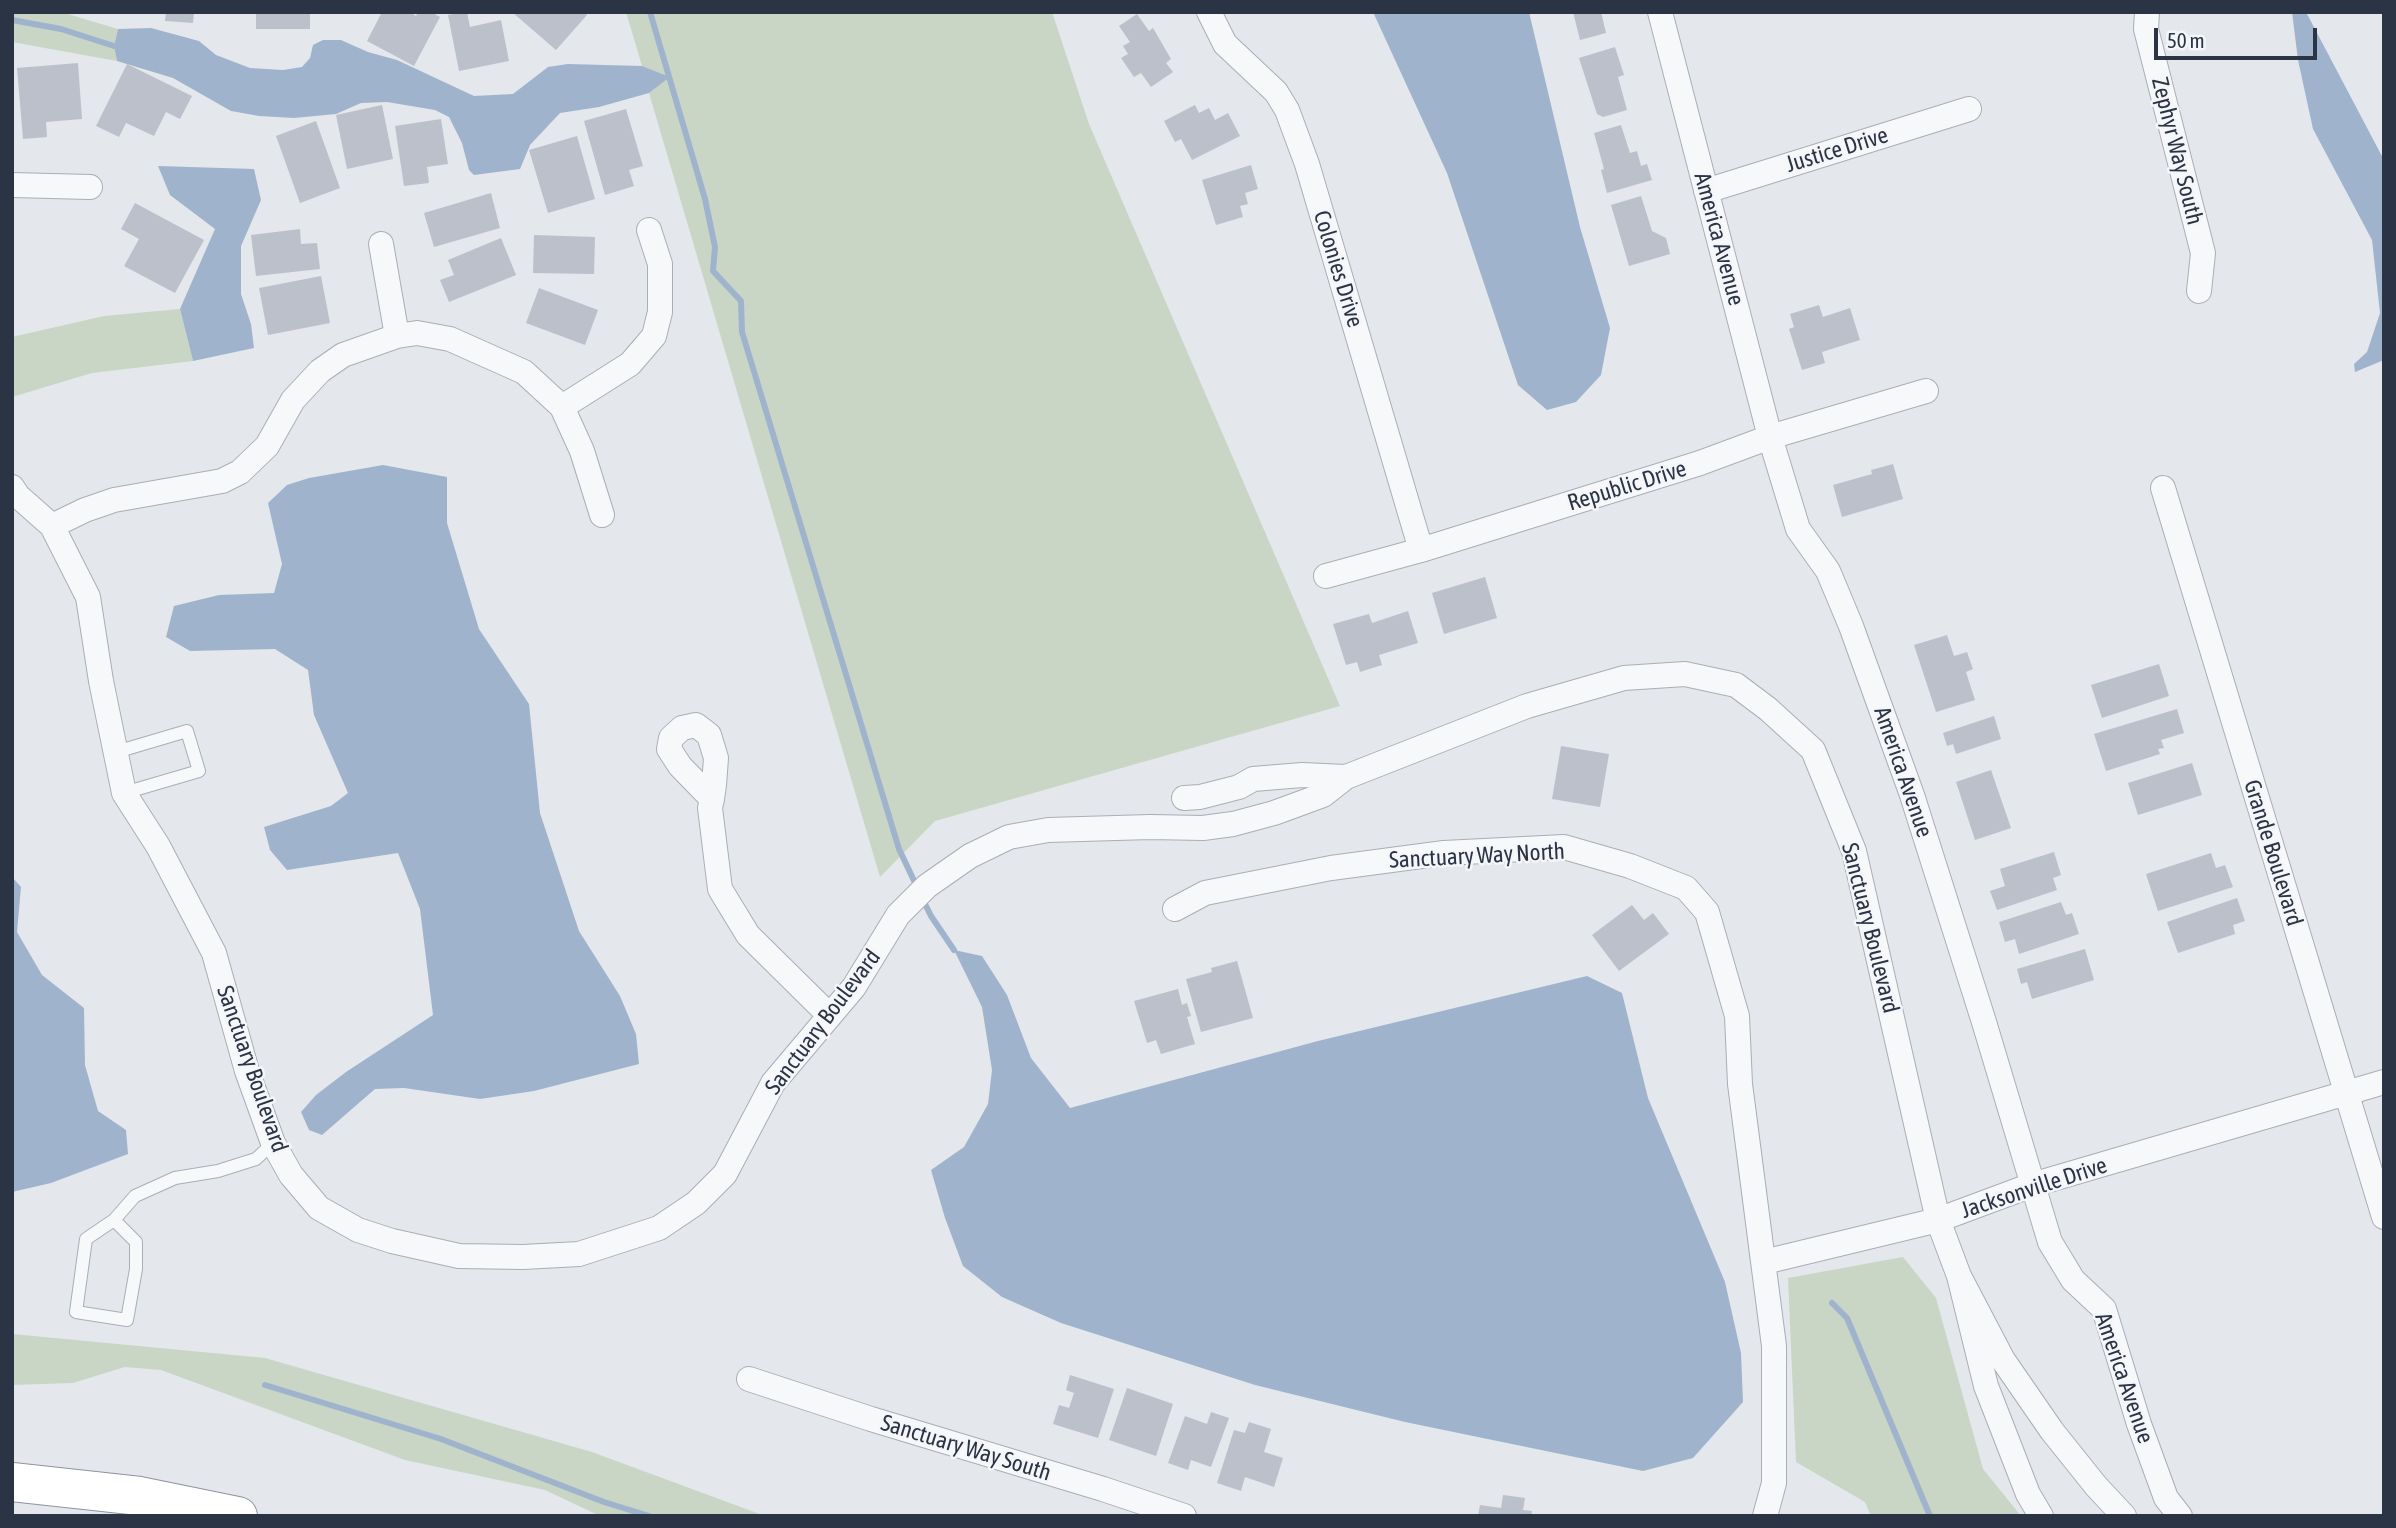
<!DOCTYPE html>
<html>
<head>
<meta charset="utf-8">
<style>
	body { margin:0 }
	#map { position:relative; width:2396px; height:1528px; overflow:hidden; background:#e4e7ec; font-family:"Asap Condensed",sans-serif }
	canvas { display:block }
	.frame { position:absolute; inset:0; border:14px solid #2b3445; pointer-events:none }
	.scale { position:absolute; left:2154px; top:28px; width:163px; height:32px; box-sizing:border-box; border:4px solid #2b3445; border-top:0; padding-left:9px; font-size:21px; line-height:24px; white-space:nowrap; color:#2b3445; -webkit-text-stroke:5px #f4f6f9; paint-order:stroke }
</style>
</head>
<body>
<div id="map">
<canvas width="2396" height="1528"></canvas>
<div class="frame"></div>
<div class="scale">50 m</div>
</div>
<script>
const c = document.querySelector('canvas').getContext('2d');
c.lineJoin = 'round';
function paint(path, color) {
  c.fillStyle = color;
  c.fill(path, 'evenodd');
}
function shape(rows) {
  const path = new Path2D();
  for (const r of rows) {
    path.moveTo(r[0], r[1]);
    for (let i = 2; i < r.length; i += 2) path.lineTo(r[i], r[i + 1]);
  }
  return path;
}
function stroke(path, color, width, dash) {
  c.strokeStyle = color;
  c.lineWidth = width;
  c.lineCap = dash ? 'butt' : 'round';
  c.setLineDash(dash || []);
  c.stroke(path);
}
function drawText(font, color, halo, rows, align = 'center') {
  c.font = font + ' "Asap Condensed",sans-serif';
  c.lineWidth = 5;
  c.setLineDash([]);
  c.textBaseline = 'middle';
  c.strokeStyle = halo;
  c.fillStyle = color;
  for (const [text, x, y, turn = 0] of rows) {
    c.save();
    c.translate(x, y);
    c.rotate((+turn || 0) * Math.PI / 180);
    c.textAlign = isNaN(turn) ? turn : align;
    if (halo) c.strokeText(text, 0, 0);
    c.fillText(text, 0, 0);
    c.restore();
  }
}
paint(shape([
	[12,12,61,12,118,29,114,46,117,61,12,42],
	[626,12,1052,12,1089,124,1340,706,935,821,880,877,649,93,669,77,642,66],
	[180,309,193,361,92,373,12,397,12,337,104,316],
	[1903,1257,1936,1298,1983,1469,2021,1516,1871,1516,1865,1502,1796,1462,1788,1278],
	[12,1334,265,1358,592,1452,765,1516,600,1516,545,1490,405,1460,161,1370,125,1367,73,1383,12,1385]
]), '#c9d6c5');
paint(shape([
	[1373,12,1529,12,1580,227,1610,328,1601,375,1576,402,1547,410,1518,385,1447,173],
	[2292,12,2306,12,2384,160,2384,360,2355,372,2354,364,2367,352,2380,313,2372,240,2313,129,2298,60],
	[151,28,199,41,216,55,250,68,283,70,302,67,310,58,313,45,323,40,341,40,368,52,397,60,474,96,513,94,548,67,568,64,642,66,670,77,649,93,599,107,560,113,530,145,520,169,474,175,469,170,462,143,449,117,435,110,387,102,361,103,336,114,294,118,259,116,231,111,173,78,117,61,114,46,118,29],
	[158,166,254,169,261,200,241,246,241,294,251,324,254,348,193,361,180,309,215,229,170,195],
	[383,465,447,477,447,523,479,629,529,704,540,813,579,931,620,996,636,1034,639,1064,534,1091,480,1099,404,1088,375,1089,322,1135,309,1130,301,1112,316,1095,346,1072,433,1015,420,909,398,853,287,870,270,850,264,827,331,806,348,793,314,715,308,670,275,649,190,651,166,637,174,606,219,595,274,593,282,564,268,503,287,485,309,478],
	[12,877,21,887,17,932,42,975,84,1008,85,1065,98,1111,126,1130,128,1154,51,1183,12,1192],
	[954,950,982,956,1007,995,1031,1058,1070,1108,1318,1041,1587,976,1622,993,1648,1098,1725,1282,1741,1353,1743,1402,1693,1458,1643,1471,1405,1422,1255,1385,1061,1323,1002,1297,963,1266,945,1218,931,1170,964,1147,988,1104,992,1070,982,1007]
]), '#9fb4cc');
stroke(shape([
	[650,12,705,199,715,247,713,271,741,301,742,332,899,849,917,887],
	[12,20,61,29,114,46],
	[923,900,931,916,954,950],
	[1832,1303,1847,1318,1930,1516],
	[265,1385,441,1439,604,1502,649,1516]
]), '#9fb4cc', 6);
paint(shape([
	[166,12,194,12,193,23,165,21],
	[256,12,310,12,310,29,256,29],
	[382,12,410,12,416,16,418,12,431,12,440,17,414,66,367,41],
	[463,12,467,12,470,27,501,20,509,61,459,71,448,15],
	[512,12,584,12,587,15,556,50],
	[1573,12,1601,12,1606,33,1580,40],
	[1137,14,1149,31,1153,28,1171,59,1166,63,1173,72,1151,87,1141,73,1134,77,1121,58,1128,54,1123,46,1130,42,1119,26],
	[1615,47,1624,75,1618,77,1627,110,1603,117,1597,114,1579,58],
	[78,63,82,119,46,122,47,137,23,139,17,68],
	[127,64,192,96,180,119,166,112,154,136,126,123,119,137,96,126],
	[382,105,393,159,347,169,336,115],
	[1195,105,1199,113,1209,108,1215,120,1228,113,1240,136,1192,160,1181,139,1175,142,1164,121],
	[626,109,643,166,629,170,634,186,605,195,584,121],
	[441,119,448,164,427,167,429,183,404,186,395,126],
	[316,121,340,188,300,203,276,136],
	[1621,125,1630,153,1637,151,1641,166,1647,164,1652,180,1607,193,1601,170,1604,169,1594,133],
	[577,136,595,199,548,213,529,150],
	[1251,165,1258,189,1245,193,1248,204,1240,206,1243,217,1216,225,1202,180],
	[491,193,500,228,434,247,424,213],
	[1641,196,1652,231,1666,238,1670,254,1629,266,1611,205],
	[135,203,204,240,175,293,124,266,139,239,121,229],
	[300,229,301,244,317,243,320,269,256,276,251,235],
	[534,235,595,237,594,274,533,273],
	[501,238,516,275,449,302,440,280,454,275,448,260],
	[321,276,330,323,268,335,259,288],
	[539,288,598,310,585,345,526,323],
	[1819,305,1823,317,1850,308,1860,340,1822,352,1825,363,1802,370,1789,329,1794,327,1790,314],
	[1893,464,1903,499,1842,517,1833,485,1872,474,1871,470],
	[1485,577,1497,618,1444,634,1432,593],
	[1408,611,1418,643,1379,655,1382,665,1360,672,1357,662,1346,665,1333,624,1369,614,1372,623],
	[1947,635,1954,656,1967,652,1973,669,1966,672,1975,700,1936,712,1914,645],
	[2159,664,2169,696,2102,718,2091,685],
	[2177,709,2184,733,2161,740,2164,748,2158,749,2160,754,2106,771,2094,734],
	[1994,716,2001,739,1956,754,1953,744,1947,746,1943,733],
	[1561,746,1609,754,1600,807,1552,799],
	[2192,763,2202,795,2138,815,2128,783],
	[1991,770,2011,828,1975,840,1956,782],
	[2054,852,2061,875,2053,878,2057,890,1997,910,1990,891,2005,886,2000,869],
	[2211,853,2216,868,2225,865,2233,887,2158,911,2146,874],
	[2237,898,2245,921,2233,925,2235,934,2178,953,2167,922],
	[2061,902,2066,915,2072,913,2079,934,2019,954,2015,939,2005,942,1999,922],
	[1632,905,1644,920,1653,913,1669,934,1619,971,1592,935],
	[2085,949,2094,980,2032,999,2027,982,2021,984,2017,969],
	[1237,961,1253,1018,1201,1032,1186,979,1212,972,1211,968],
	[1178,989,1182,1005,1187,1003,1191,1016,1187,1017,1195,1044,1161,1054,1156,1040,1147,1043,1134,1001],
	[1070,1375,1114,1389,1098,1438,1053,1424,1059,1405,1069,1408,1074,1393,1066,1390],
	[1127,1388,1173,1404,1156,1456,1109,1440],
	[1211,1412,1229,1418,1211,1467,1191,1460,1188,1470,1168,1463,1185,1416,1207,1424],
	[1249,1422,1271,1429,1264,1452,1283,1458,1274,1487,1245,1477,1241,1491,1217,1483,1234,1430,1245,1433],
	[1503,1495,1525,1498,1523,1510,1532,1511,1531,1516,1478,1516,1480,1505,1501,1508]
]), '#bbc0ca');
const lane = shape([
	[116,752,187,731,199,771,124,793],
	[114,1220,136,1242,136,1269,127,1320,76,1312,86,1239,114,1220,135,1196,175,1178,218,1171,256,1159,273,1143]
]);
const street = shape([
	[1209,12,1225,44,1276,92,1287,110,1307,164,1421,550],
	[1660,12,1770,437,1798,529,1828,571,1851,626,1912,795,1984,1022,2050,1242,2073,1280,2104,1309,2139,1424,2166,1498,2180,1516],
	[2147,12,2146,29,2203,253,2199,291],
	[12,185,90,187],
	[1706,191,1969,109],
	[381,244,397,336],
	[562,407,630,364,654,336,660,312,660,264,649,230],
	[12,487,18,496,52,526,88,597,101,681,124,793,158,846,214,953,247,1071,273,1143,291,1175,319,1208,358,1230,392,1241,459,1256,523,1257,579,1254,659,1228,696,1203,725,1174,773,1083,854,987,898,915,927,886,970,856,1009,837,1048,830,1150,827,1203,828,1233,824,1274,813,1323,795,1346,777,1527,706,1624,678,1685,674,1736,685,1768,709,1813,750,1854,851,1938,1220,1959,1276],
	[2163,488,2384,1217],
	[52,526,85,510,114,500,222,481,240,472,267,446,293,400,320,371,343,355,397,336,417,333,450,339,524,372,562,407,582,451,602,515],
	[1326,576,1421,550,1700,463,1770,437,1926,391],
	[1184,798,1200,797,1239,787,1253,779,1302,775,1346,777],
	[712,799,680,766,669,749,671,738,682,728,696,725,709,735,716,758,714,785,712,799,710,808,720,889,748,935,829,1015],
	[1175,909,1205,893,1331,868,1444,853,1564,847,1630,866,1686,888,1707,912,1737,1016,1740,1084,1774,1346,1774,1483,1765,1516],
	[1764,1262,1938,1220,2032,1185,2384,1082],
	[749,1379,871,1419,1103,1489,1184,1516],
	[2041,1516,2028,1494,1986,1386,1959,1276,2003,1360,2052,1431,2096,1486,2124,1516]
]);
const highway = shape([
	[12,1482,140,1496,238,1516]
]);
stroke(lane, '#a9aeb7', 14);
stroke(street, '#a9aeb7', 26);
stroke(highway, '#8b94a3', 40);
stroke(lane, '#f7f8fa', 12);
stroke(street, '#f7f8fa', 24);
stroke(highway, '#fff', 38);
drawText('23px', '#2b3445', '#f4f6f9', [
	["Justice Drive",1837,150,-17],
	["Zephyr Way South",2177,151,76],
	["America Avenue",1719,239,75],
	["Colonies Drive",1338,269,73],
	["Republic Drive",1627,486,-17],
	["America Avenue",1903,772,71],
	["Grande Boulevard",2273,853,73],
	["Sanctuary Way North",1477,856,-3],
	["Sanctuary Boulevard",1870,928,76],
	["Sanctuary Boulevard",823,1022,-53],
	["Sanctuary Boulevard",252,1069,71],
	["Jacksonville Drive",2034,1188,-18],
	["America Avenue",2124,1378,71],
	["Sanctuary Way South",966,1448,17]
]);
</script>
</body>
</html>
